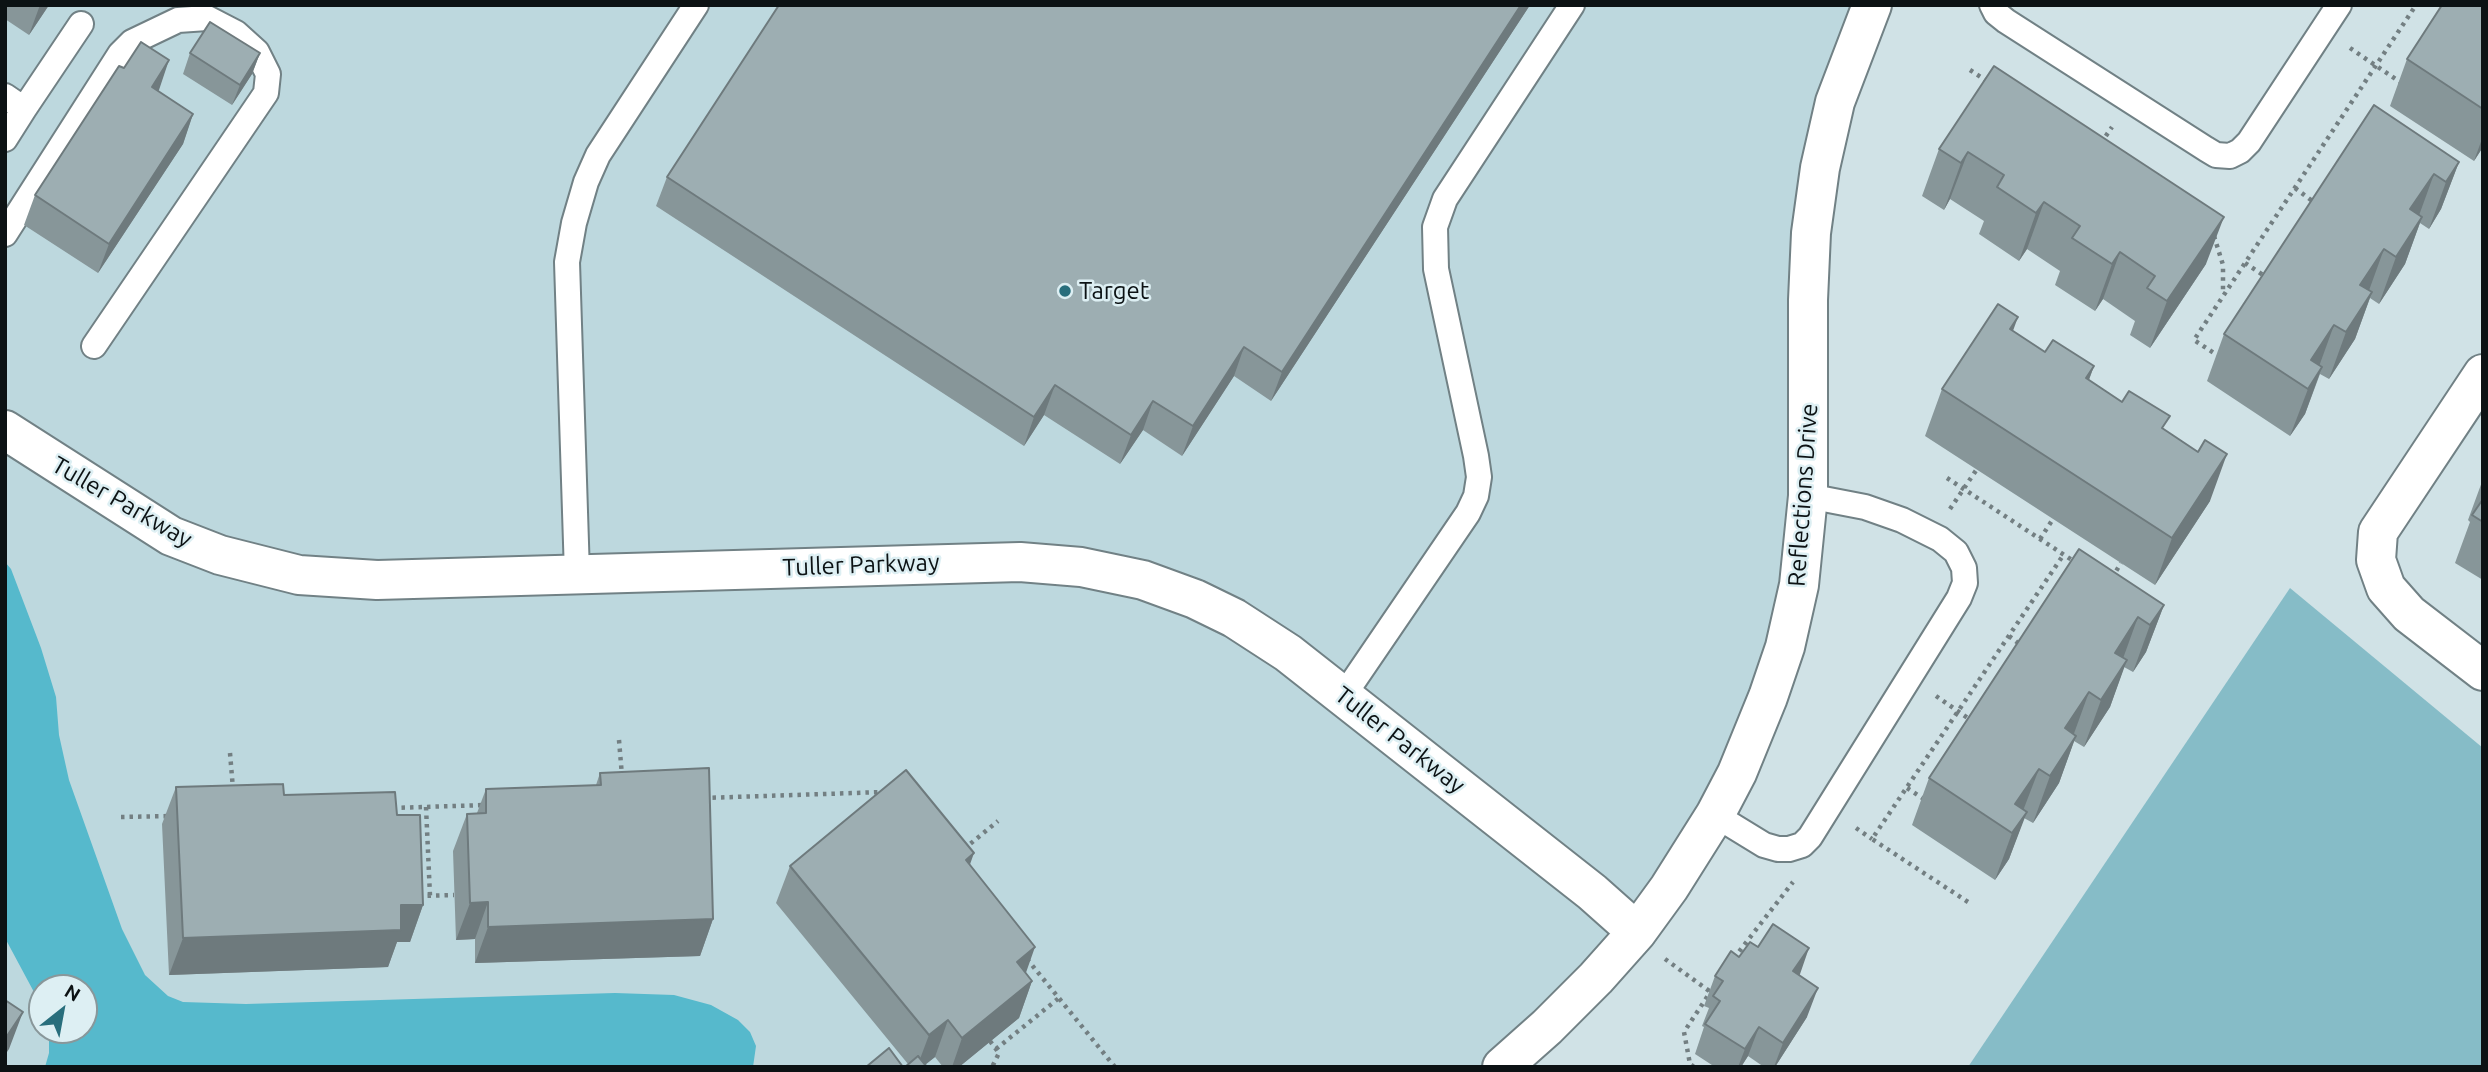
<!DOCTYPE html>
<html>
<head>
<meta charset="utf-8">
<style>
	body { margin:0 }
	#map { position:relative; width:2488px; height:1072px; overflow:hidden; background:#d0e2e6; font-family:Ubuntu,sans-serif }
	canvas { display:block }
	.frame { position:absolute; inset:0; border:7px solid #0c1214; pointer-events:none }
	.north { position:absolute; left:28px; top:974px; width:70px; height:70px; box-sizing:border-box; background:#ddeff3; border:2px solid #89979a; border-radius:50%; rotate:31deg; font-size:19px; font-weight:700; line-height:28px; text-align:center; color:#0c1214 }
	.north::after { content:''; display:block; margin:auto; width:24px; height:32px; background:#286e7c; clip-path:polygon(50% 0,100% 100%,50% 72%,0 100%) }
</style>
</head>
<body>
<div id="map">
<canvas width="2488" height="1072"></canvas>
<div class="frame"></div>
<div class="north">N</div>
</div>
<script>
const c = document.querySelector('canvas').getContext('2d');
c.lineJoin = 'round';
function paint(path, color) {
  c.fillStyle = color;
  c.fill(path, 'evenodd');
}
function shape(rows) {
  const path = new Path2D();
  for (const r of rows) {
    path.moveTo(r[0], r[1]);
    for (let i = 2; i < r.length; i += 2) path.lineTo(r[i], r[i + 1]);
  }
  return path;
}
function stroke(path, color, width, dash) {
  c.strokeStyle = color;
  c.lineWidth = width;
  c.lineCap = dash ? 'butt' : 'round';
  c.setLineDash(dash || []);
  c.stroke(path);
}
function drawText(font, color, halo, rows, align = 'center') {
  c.font = font + ' Ubuntu,sans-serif';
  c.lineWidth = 5;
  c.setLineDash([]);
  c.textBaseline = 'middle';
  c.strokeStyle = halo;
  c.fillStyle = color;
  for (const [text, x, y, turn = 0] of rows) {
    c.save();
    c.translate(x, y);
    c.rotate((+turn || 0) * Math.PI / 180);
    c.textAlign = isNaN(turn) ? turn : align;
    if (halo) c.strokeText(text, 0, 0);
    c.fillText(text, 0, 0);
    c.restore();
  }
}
paint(shape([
	[5,5,1872,5,1835,102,1799,585,1715,815,1502,1067,5,1067],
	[42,988,84,988,84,1030,42,1030]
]), '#bdd8de');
paint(shape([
	[2290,588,2483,748,2483,1067,1968,1067]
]), '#86bcc7');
paint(shape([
	[5,562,11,569,41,648,56,697,59,735,69,780,122,929,145,975,168,996,183,1002,246,1004,615,993,674,995,711,1005,738,1020,750,1032,756,1046,753,1067,45,1067,49,1053,49,1030,84,1030,84,988,42,988,42,1007,5,938]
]), '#56b9cc');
const lane = shape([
	[1992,5,1996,13,2006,21,2206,149,2216,155,2230,156,2240,151,2249,142,2339,5],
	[5,96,24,109,5,139],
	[24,109,81,24],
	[5,234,120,54,132,42,178,20,207,18,236,33,257,52,268,74,266,93,94,346],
	[577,574,567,262,574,223,586,182,598,155,696,5],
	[1344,695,1468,513,1476,496,1479,477,1476,456,1436,269,1435,227,1445,199,1572,5],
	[1715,815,1764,845,1778,849,1789,849,1802,845,1810,837,1959,598,1965,583,1964,568,1956,552,1940,539,1902,520,1865,507,1808,496]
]);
const street = shape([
	[2483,374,2378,532,2376,560,2386,588,2409,614,2483,671],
	[5,430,171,536,220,555,299,575,377,580,1020,562,1081,567,1143,580,1195,599,1234,618,1288,653,1592,892,1637,932],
	[1502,1067,1547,1027,1596,978,1637,932,1669,888,1715,815,1737,773,1768,697,1785,647,1799,585,1808,496,1808,300,1811,233,1820,168,1835,102,1872,5]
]);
stroke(lane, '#718185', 28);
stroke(street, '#718185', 42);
stroke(shape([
	[2350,48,2403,84],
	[1970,70,1990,83],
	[2101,143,2112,127],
	[2295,188,2315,203],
	[2214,236,2223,265,2223,292],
	[2245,263,2266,277],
	[2220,357,2194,340,2416,5],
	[1947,478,2075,562],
	[1950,509,1977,469],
	[2040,539,2053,519],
	[2112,578,2121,563],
	[2009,636,2022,646],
	[1936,696,1972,721],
	[619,740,622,776],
	[230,753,233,789],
	[1907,788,1927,801],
	[704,798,884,792],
	[426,807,430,896],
	[393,808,485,805],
	[121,817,171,816],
	[1856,828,1872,839],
	[964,849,998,821],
	[419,896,454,895],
	[1968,902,1872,839,2064,554],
	[1734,958,1793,882],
	[1027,959,1115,1067],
	[1665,959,1712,993],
	[990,1041,999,1053,992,1067],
	[996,1049,1059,998],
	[1694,1067,1690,1064,1684,1032,1711,991]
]), '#737f82', 4.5, [3.5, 5]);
stroke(lane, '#fff', 24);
stroke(street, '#fff', 38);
paint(shape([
	[5,5,49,5,29,35,5,19],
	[1530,5,1271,401,1234,376,1182,456,1143,430,1120,464,1044,415,1024,446,656,206,667,177],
	[2483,5,2483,147,2474,161,2390,106,2407,59],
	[190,53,260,53,252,74,232,105,183,74],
	[1994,66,2206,264,2150,348,2130,335,2135,321,2103,299,2095,311,2055,285,2060,271,2027,249,2019,261,1979,234,1984,221,1950,199,1944,210,1922,196,1939,149],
	[158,91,193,114,183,144,98,273,24,225,35,195],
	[2374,105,2459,162,2441,209,2429,229,2420,223,2405,264,2379,304,2370,298,2355,339,2329,379,2320,374,2305,414,2290,436,2207,381,2224,334],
	[2013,331,2045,352,2094,366,2089,380,2165,430,2210,501,2155,585,1925,436,1942,389],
	[2483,479,2483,580,2455,563,2470,522,2468,520],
	[2079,549,2164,605,2146,652,2133,672,2124,667,2110,707,2084,747,2074,741,2059,783,2033,823,2024,818,2009,859,1995,880,1912,825,1929,778],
	[600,773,713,919,700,956,475,963,475,939,456,940,453,851,467,814,477,813,486,789,596,785],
	[176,787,284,795,397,815,423,905,410,942,397,942,388,967,169,975,162,824],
	[969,865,1026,973,1032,981,1019,1018,959,1067,943,1067,935,1057,925,1065,908,1064,776,903,790,866],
	[1739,957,1799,975,1807,1017,1775,1067,1764,1067,1748,1056,1741,1067,1715,1067,1695,1054,1704,1027,1702,1026,1709,1008,1704,1006,1715,976]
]), '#879699');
paint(shape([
	[40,5,49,5,29,35],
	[1521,5,1530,5,1271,401,1282,372],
	[260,53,252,74,232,105,240,85],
	[169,60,159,90,141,117,152,87],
	[193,114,183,144,98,273,109,244],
	[2483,136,2483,147,2474,161],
	[1968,152,1950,199,1944,210,1961,163],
	[2459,162,2441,209,2429,229,2446,182],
	[2434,174,2417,221,2393,256,2410,209],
	[2044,202,2027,249,2019,261,2036,213],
	[2224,217,2206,264,2150,348,2167,301],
	[2422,217,2405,264,2379,304,2396,257],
	[2384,249,2367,296,2343,332,2360,285],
	[2120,252,2103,299,2095,311,2112,264],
	[2372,292,2355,339,2329,379,2346,332],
	[2018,317,2001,364,2010,329],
	[2334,325,2317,372,2311,360],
	[1244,347,1234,376,1182,456,1193,426],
	[2094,366,2076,413,2086,378],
	[2322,367,2305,414,2290,436,2308,389],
	[1055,385,1044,415,1024,446,1034,417],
	[1153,401,1143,430,1120,464,1131,435],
	[2227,454,2210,501,2155,585,2172,538],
	[2164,605,2146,652,2133,672,2150,625],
	[2138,617,2121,664,2098,700,2115,653],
	[2127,660,2110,707,2084,747,2101,700],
	[2089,692,2072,739,2048,775,2065,728],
	[2076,736,2059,783,2033,823,2050,776],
	[2039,769,2021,816,2015,804],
	[2027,812,2009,859,1995,880,2012,833],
	[974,853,961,890,966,860],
	[488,902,475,939,456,940,470,903],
	[401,905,423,905,410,942,397,942,388,967,169,975,183,938],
	[713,919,700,956,475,963,488,927],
	[1035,947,1022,984,1017,962],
	[1809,948,1799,977,1793,971],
	[1032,981,1019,1018,959,1067,952,1067,962,1038],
	[1818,988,1807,1017,1775,1067,1774,1067,1783,1043],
	[23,1012,9,1049,5,1055,5,1039],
	[948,1020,935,1057,922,1067,917,1067,929,1035],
	[1759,1027,1748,1056,1741,1067,1738,1067,1745,1049]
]), '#6e7a7d');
const building = shape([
	[779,5,1521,5,1282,372,1244,347,1193,426,1153,401,1131,435,1055,385,1034,417,667,177,779,5],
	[2442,5,2483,5,2483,109,2407,59,2442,5],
	[210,22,260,53,240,85,190,53,210,22],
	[141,42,169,60,152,87,193,114,109,244,35,195,119,66,124,68,141,42],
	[1994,66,2224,217,2167,301,2147,288,2155,276,2120,252,2112,264,2072,238,2080,226,2044,202,2036,213,1997,187,2004,175,1968,152,1961,163,1939,149,1994,66],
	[2374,105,2459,162,2446,182,2434,174,2410,209,2422,217,2396,257,2384,249,2360,285,2372,292,2346,332,2334,325,2311,360,2322,367,2308,389,2224,334,2374,105],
	[1998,304,2018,317,2010,329,2045,352,2053,340,2094,366,2086,378,2122,402,2129,391,2170,416,2162,428,2198,452,2205,440,2227,454,2172,538,1942,389,1998,304],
	[2483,499,2483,522,2472,515,2483,499],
	[2079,549,2164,605,2150,625,2138,617,2115,653,2127,660,2101,700,2089,692,2065,728,2076,736,2050,776,2039,769,2015,804,2027,812,2012,833,1929,778,2079,549],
	[709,768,713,919,488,927,488,902,470,903,467,814,486,813,486,789,601,785,600,773,709,768],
	[906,770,974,853,966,860,1035,947,1017,962,1032,981,962,1038,948,1020,929,1035,790,866,906,770],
	[283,784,284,795,395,792,397,815,420,815,423,905,401,905,401,930,183,938,176,787,283,784],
	[1773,924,1809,948,1793,971,1818,988,1783,1043,1759,1027,1745,1049,1705,1024,1720,1001,1713,996,1723,981,1715,976,1731,951,1739,957,1750,942,1758,947,1773,924],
	[5,1000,23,1012,5,1039,5,1000],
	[889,1048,903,1067,866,1067,889,1048],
	[918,1056,927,1067,905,1067,918,1056]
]);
paint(building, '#9daeb2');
stroke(building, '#6e7a7d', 2);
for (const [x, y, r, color] of [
	[1065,291,7,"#286e7c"]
]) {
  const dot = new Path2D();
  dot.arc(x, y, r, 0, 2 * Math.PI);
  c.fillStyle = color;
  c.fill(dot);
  stroke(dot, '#ddeff3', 2.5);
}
drawText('24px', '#0c1214', '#ddeff3', [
	["Target",1079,291]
], 'left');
drawText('24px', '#0c1214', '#ddeff3', [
	["Reflections Drive",1803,495,-86],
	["Tuller Parkway",122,502,30],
	["Tuller Parkway",861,565,-2],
	["Tuller Parkway",1400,740,38]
]);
</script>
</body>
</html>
